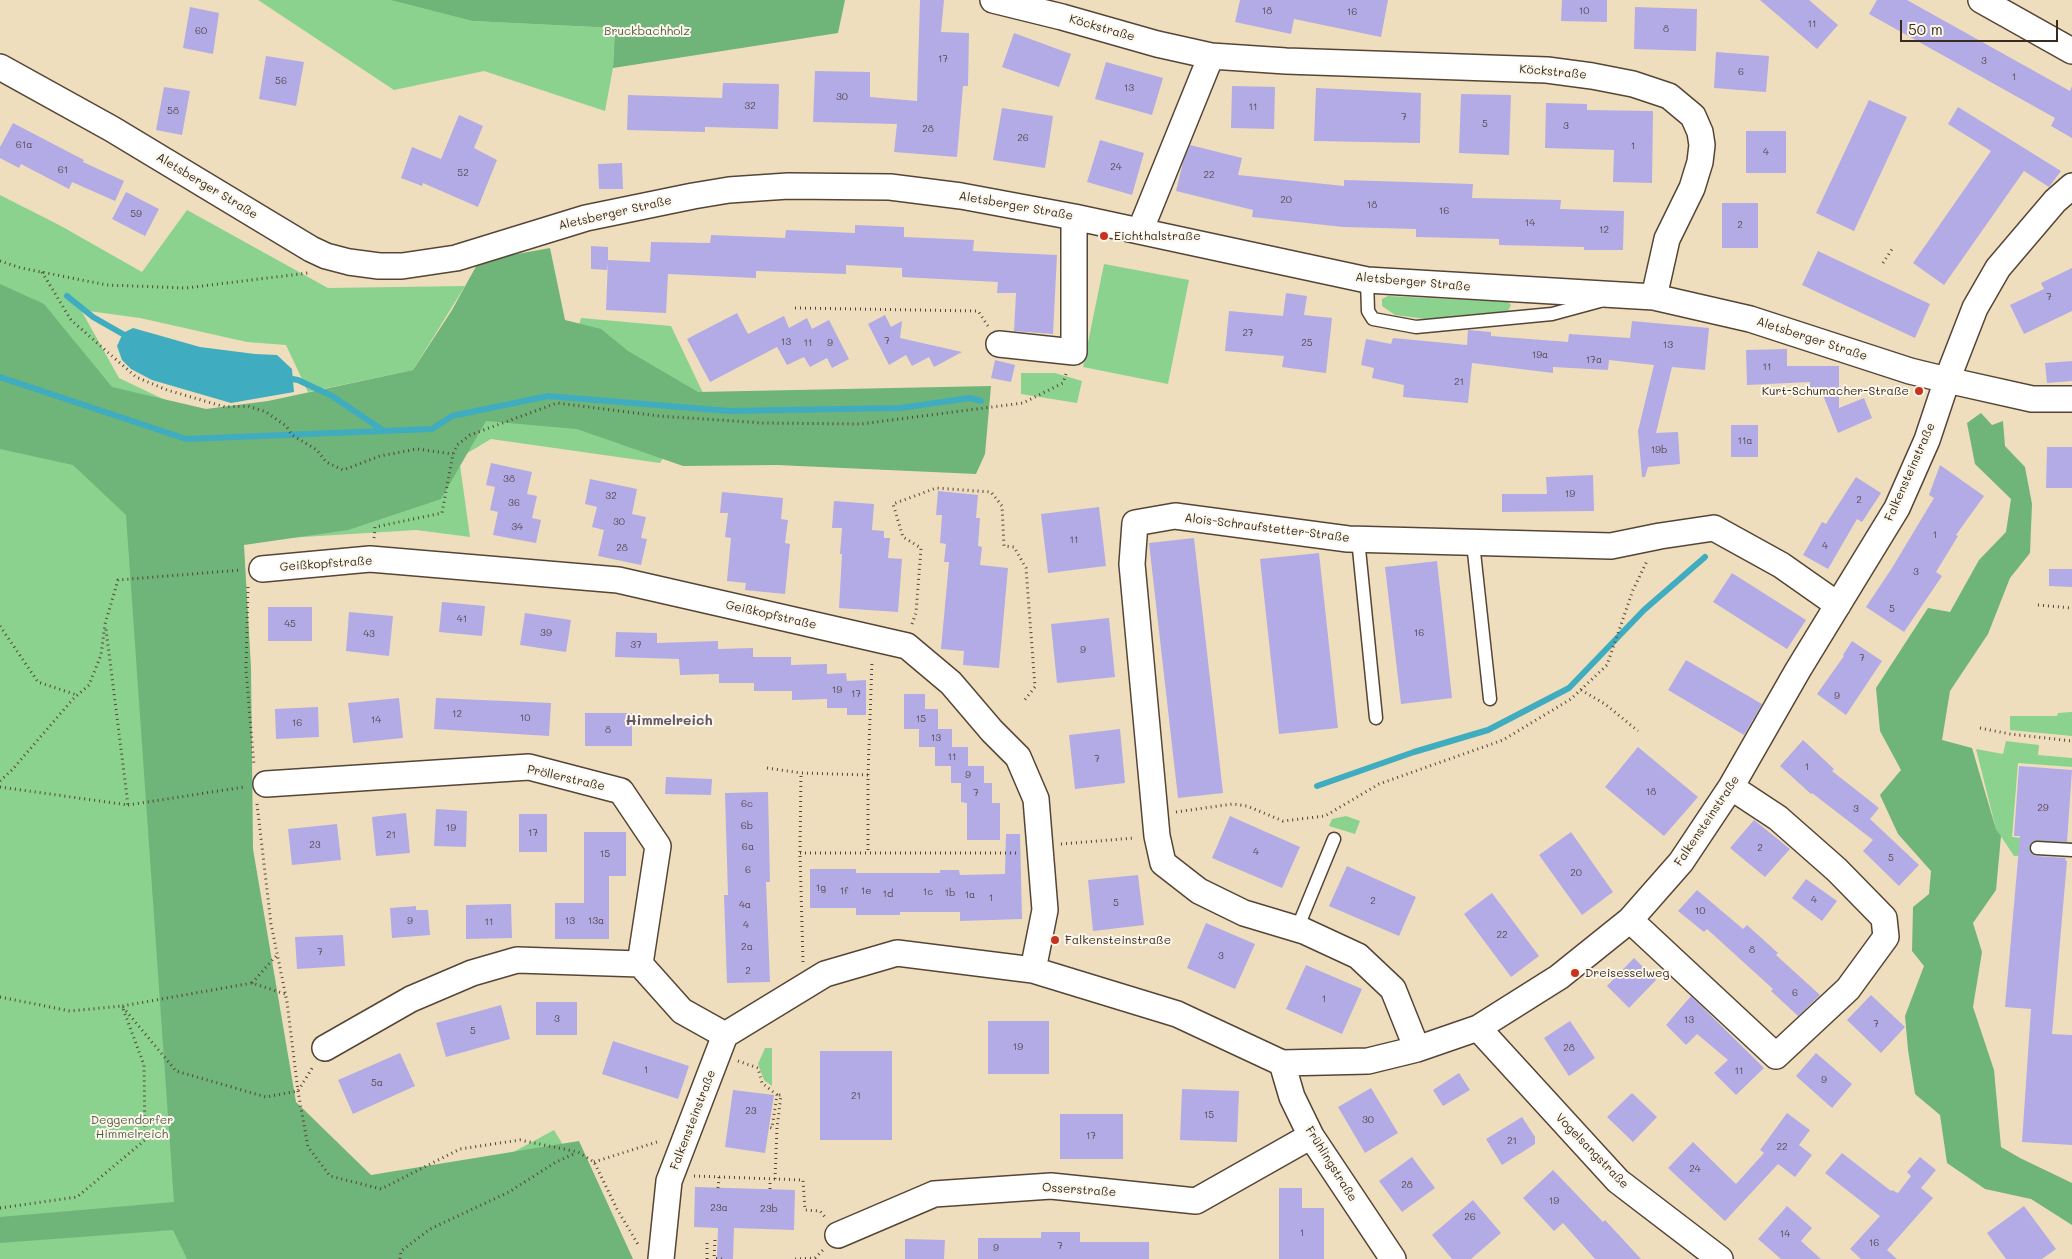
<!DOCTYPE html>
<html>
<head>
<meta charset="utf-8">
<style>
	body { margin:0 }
	#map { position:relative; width:2072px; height:1259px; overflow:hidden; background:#efdebd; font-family:Mali,sans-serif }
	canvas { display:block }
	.scale { position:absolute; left:1900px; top:20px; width:158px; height:22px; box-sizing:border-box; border:2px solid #3b2a1e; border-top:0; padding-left:6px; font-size:15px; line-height:18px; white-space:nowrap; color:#3b2a1e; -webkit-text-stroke:4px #fbf7ec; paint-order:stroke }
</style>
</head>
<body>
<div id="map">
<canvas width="2072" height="1259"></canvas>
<div class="scale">50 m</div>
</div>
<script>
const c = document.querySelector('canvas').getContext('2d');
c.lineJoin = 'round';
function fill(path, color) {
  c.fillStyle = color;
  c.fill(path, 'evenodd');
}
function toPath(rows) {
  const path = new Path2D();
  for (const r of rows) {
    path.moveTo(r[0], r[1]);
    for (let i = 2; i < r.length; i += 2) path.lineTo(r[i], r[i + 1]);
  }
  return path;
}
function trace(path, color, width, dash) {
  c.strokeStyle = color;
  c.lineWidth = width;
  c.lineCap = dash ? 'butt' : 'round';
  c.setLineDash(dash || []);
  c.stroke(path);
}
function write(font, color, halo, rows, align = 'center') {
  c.font = font + ' Mali,sans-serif';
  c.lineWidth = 4;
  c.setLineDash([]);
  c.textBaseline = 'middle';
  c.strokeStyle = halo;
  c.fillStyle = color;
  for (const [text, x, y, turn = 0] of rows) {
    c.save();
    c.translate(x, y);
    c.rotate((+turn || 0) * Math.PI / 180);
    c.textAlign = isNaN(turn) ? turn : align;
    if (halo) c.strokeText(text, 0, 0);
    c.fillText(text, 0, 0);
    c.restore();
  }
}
fill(toPath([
	[258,0,390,0,472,21,615,28,613,68,605,111,484,71,394,90],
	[0,195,61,226,142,272,187,210,328,288,465,286,413,370,308,392,286,345,247,342,140,318,81,310,119,378,205,419,567,367,581,318,671,326,703,393,660,463,491,439,459,458,470,537,416,530,206,543,255,1080,394,1217,554,1130,632,1259,0,1259],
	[1104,264,1189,280,1168,384,1083,367],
	[1388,296,1508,302,1511,305,1508,311,1426,319,1395,315,1382,306,1382,299],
	[1021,373,1055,373,1082,381,1077,403,1021,394],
	[2072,712,2072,736,2010,730,2010,716,2057,716,2058,713],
	[2006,741,2039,745,2038,755,2072,758,2072,767,2018,763,2012,837,2072,842,2072,846,2039,843,2032,855,2014,856,1996,829,1976,749,2003,754],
	[1346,816,1360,821,1355,834,1329,826,1332,819],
	[765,1048,772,1048,772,1086,764,1080,758,1064]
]), '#8ad28e');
fill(toPath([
	[390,0,845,0,838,33,613,68,615,28,472,21],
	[550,248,565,320,601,329,628,351,698,392,991,386,985,454,976,474,777,465,683,466,577,429,486,421,441,499,348,530,244,545,251,668,253,849,296,1102,371,1175,579,1141,633,1259,187,1259,173,1230,0,1243,0,1217,174,1202,126,515,73,465,0,449,0,284,44,304,112,387,206,409,268,401,413,370,452,310,479,261],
	[1981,413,1992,425,2003,421,2005,446,2025,467,2032,504,2030,553,2010,578,1988,634,1950,691,1942,740,1972,748,1996,829,2001,836,1996,890,1973,923,1982,952,1973,1007,1994,1070,2001,1147,2020,1158,2072,1183,2072,1225,2031,1199,1985,1189,1947,1163,1940,1115,1915,1094,1908,1050,1905,1016,1924,966,1912,951,1913,907,1929,894,1931,871,1898,834,1880,795,1901,770,1880,731,1876,688,1928,608,1950,612,1979,560,2006,532,2011,499,1975,464,1967,423]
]), '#6fb479');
fill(toPath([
	[133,328,200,347,255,354,277,355,292,369,294,392,231,403,152,380,131,369,122,360,117,346,123,333]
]), '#40acbf');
trace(toPath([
	[67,296,93,317,128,337],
	[0,377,186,439,432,429,452,416,548,396,729,411,900,408,970,398,981,401],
	[287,378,298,380,332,396,384,431],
	[1317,786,1414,752,1488,730,1569,688,1644,610,1705,557]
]), '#40acbf', 6);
fill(toPath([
	[920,0,944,0,941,32,969,33,968,86,963,86,957,157,894,152,897,124,813,122,815,71,870,72,870,97,917,101],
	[1240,0,1388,0,1381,37,1294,19,1291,34,1235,22],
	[1562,0,1607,0,1607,22,1561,21],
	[1760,0,1809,0,1838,25,1817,49],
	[1877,0,1907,0,2070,91,2072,86,2072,138,2051,126,2055,118,1869,14],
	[190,7,219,13,213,54,183,48],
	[1635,7,1697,9,1696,51,1634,49],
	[1014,33,1071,54,1059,87,1002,67],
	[1716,52,1769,56,1766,92,1714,88],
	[266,56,304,62,296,106,259,99],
	[1106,62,1163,78,1152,115,1095,99],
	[723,83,779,84,778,129,705,127,705,132,627,130,628,95,722,98],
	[1232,86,1275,87,1274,129,1231,128],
	[164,87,190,91,182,135,156,130],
	[1316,88,1421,93,1420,143,1314,141],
	[1461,94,1511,95,1509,155,1459,153],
	[1869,100,1907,117,1854,231,1816,213],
	[1546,103,1587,104,1587,110,1653,111,1652,183,1613,182,1614,150,1545,148],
	[1958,107,2061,171,2049,187,2024,171,1944,285,1913,263,1991,151,1948,124],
	[1002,108,1053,116,1045,168,993,160],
	[459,115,483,126,474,148,497,160,478,207,423,183,422,186,401,178,412,147,441,159],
	[13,123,84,160,83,162,124,181,115,201,72,182,69,189,21,164,19,168,0,158,0,147],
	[1746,131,1786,131,1786,173,1746,173],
	[1100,140,1144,153,1132,195,1087,182],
	[1190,145,1242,158,1238,175,1344,186,1344,180,1473,184,1472,198,1561,200,1560,209,1624,211,1623,250,1584,250,1584,247,1499,245,1499,239,1416,237,1416,229,1343,227,1252,217,1253,210,1176,191,1183,162],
	[622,163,623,189,599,189,598,164],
	[126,192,159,209,145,236,112,219],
	[1722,203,1758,203,1758,248,1722,248],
	[855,225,904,227,904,237,974,240,973,251,1057,255,1053,334,1014,331,1016,293,997,293,998,282,902,277,902,268,846,265,846,274,756,271,756,278,668,274,666,313,606,310,608,260,650,262,651,242,710,243,711,235,785,238,786,230,855,233],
	[591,246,608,247,608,270,591,269],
	[1818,251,1930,304,1915,338,1802,285],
	[2072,268,2072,311,2024,334,2010,305,2044,289,2041,283],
	[1286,293,1307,296,1304,315,1332,318,1326,373,1282,367,1284,356,1225,351,1229,311,1283,316],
	[737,313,748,334,784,316,789,328,807,318,812,329,829,320,849,359,832,368,827,358,810,367,804,357,787,365,777,347,710,382,687,339],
	[885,315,891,327,902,321,900,338,962,352,934,367,929,357,912,366,906,355,889,365,868,324],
	[1632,321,1709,328,1705,370,1672,367,1656,433,1678,432,1680,464,1648,467,1645,477,1642,477,1638,431,1654,365,1609,360,1608,370,1553,367,1553,373,1472,363,1468,403,1403,397,1404,385,1372,378,1374,368,1361,365,1366,339,1391,344,1393,338,1467,345,1468,330,1491,332,1491,336,1568,342,1569,334,1630,338],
	[1787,349,1787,366,1839,366,1839,408,1864,398,1872,418,1838,433,1823,395,1810,395,1810,382,1747,385,1746,350],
	[995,360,1015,365,1011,382,991,378],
	[2072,361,2072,381,2047,383,2045,363],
	[1731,425,1758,425,1758,457,1731,457],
	[2047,447,2072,447,2072,488,2046,488],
	[491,463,532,472,527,494,537,496,532,518,541,520,536,543,493,535,498,512,490,510,495,487,486,485],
	[1940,465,1984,496,1956,535,1958,536,1936,572,1942,576,1904,632,1866,607,1892,568,1934,498,1929,495],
	[1593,475,1594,511,1502,512,1502,494,1547,494,1546,477],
	[1856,477,1881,493,1862,522,1857,519,1828,569,1803,555,1822,522,1826,524],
	[590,479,637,489,632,514,646,517,641,538,647,539,641,565,598,556,604,530,592,527,597,507,585,504],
	[938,491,978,495,976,518,980,518,978,546,982,547,980,565,1008,568,999,668,963,665,964,651,941,649,949,562,944,562,946,544,940,543,942,515,936,515],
	[722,492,783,498,781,519,788,520,785,543,790,544,785,594,745,590,746,583,727,581,731,538,725,537,728,513,720,513],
	[834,501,874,504,872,530,884,531,884,538,890,538,888,558,902,559,898,612,839,608,842,554,840,554,842,528,832,528],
	[1099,507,1106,566,1048,573,1041,514],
	[1194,538,1223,793,1178,798,1149,543],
	[1319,553,1338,728,1279,734,1260,559],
	[1437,561,1452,698,1401,704,1385,567],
	[2049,569,2072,569,2072,587,2049,586],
	[1732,573,1806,620,1787,649,1713,602],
	[442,602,485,606,482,636,439,632],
	[268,607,312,607,312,641,268,641],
	[349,612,393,616,389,656,346,651],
	[525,613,571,620,566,652,520,645],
	[1109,618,1115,677,1057,683,1051,624],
	[616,632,657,633,657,643,718,641,718,649,753,648,753,657,791,657,791,665,827,664,827,674,846,673,847,681,866,680,866,715,847,715,847,708,827,708,827,699,792,700,792,691,754,691,754,683,719,683,719,674,680,675,679,659,615,657],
	[1852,641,1882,661,1846,715,1817,694,1844,656,1843,655],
	[1686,660,1762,704,1744,735,1668,690],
	[904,694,925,694,925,709,938,709,938,729,952,729,952,747,968,747,968,766,984,766,984,783,992,783,992,803,1000,803,1000,840,967,840,967,803,961,802,961,783,951,783,951,766,935,766,935,747,919,747,919,729,904,729],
	[399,698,403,738,353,743,348,703],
	[436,698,551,703,549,736,434,729],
	[318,707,319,737,276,739,275,709],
	[585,713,632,713,632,746,585,746],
	[1120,729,1125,783,1075,789,1069,735],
	[1803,740,1834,769,1832,771,1879,808,1870,819,1919,865,1899,886,1863,851,1873,840,1812,793,1811,794,1780,766],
	[1638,747,1698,797,1664,836,1605,787],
	[2019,766,2072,770,2067,842,2037,840,2031,843,2029,848,2030,852,2036,856,2066,858,2065,860,2067,861,2052,1034,2072,1035,2072,1145,2022,1142,2031,1009,2005,1007,2020,836,2014,836],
	[666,777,712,779,711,795,665,794],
	[768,792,770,882,766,882,770,982,727,983,724,895,728,895,725,793],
	[436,809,467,811,466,847,434,846],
	[406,813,410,853,376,856,372,817],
	[519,814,547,814,547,852,519,852],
	[1230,816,1300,847,1282,888,1212,858],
	[1754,820,1790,849,1765,877,1730,848],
	[337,824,341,860,292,865,288,829],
	[584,832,626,832,626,876,609,876,609,939,555,939,555,903,584,903],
	[1571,832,1613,892,1582,915,1539,855],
	[1006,834,1020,834,1022,919,960,921,960,912,900,912,900,915,856,915,856,908,810,908,810,869,856,869,856,873,940,873,940,870,959,870,960,875,1005,874],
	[1347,866,1416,897,1399,936,1329,906],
	[1138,875,1144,925,1093,931,1088,880],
	[1806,879,1837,901,1822,921,1792,898],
	[1697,890,1743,929,1747,925,1778,953,1776,955,1820,995,1798,1016,1771,991,1773,989,1707,929,1704,932,1678,911],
	[1492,893,1539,956,1511,977,1464,914],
	[511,904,512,938,466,939,466,905],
	[416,906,416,910,428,910,430,935,392,938,390,908],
	[1206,923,1255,944,1235,989,1187,968],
	[343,935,345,966,297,969,295,937],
	[1634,958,1656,980,1629,1008,1607,986],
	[1306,965,1362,989,1342,1034,1286,1009],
	[1871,995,1905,1027,1881,1053,1847,1020],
	[1691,996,1764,1068,1736,1095,1714,1073,1728,1060,1697,1034,1686,1045,1666,1025],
	[536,1002,577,1002,577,1035,536,1035],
	[501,1005,510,1039,446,1057,436,1023],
	[988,1021,1049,1021,1049,1074,988,1074],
	[1570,1021,1595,1058,1569,1076,1544,1038],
	[613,1041,689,1066,678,1099,602,1074],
	[820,1051,892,1051,892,1140,820,1140],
	[400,1053,415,1086,353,1114,338,1080],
	[1816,1053,1852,1084,1832,1108,1796,1076],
	[1459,1073,1470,1090,1443,1106,1433,1090],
	[1371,1088,1398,1133,1365,1153,1338,1107],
	[1182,1089,1239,1091,1237,1142,1180,1140],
	[733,1090,774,1095,765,1153,725,1147],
	[1632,1093,1657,1117,1633,1142,1607,1117],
	[1787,1113,1810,1130,1799,1145,1812,1155,1795,1177,1778,1164,1725,1221,1668,1168,1693,1142,1736,1184,1764,1153,1760,1150],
	[1060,1114,1123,1114,1123,1159,1060,1159],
	[1522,1117,1535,1137,1535,1144,1502,1165,1486,1139],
	[1842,1153,1891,1191,1892,1190,1898,1193,1911,1176,1907,1172,1920,1157,1936,1170,1921,1188,1933,1198,1887,1250,1897,1259,1861,1259,1850,1249,1880,1216,1825,1173],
	[1412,1157,1435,1188,1402,1212,1379,1181],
	[1553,1170,1603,1222,1605,1220,1641,1259,1595,1259,1563,1223,1554,1231,1523,1198],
	[695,1187,795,1190,794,1230,734,1228,733,1259,717,1259,718,1228,694,1227],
	[1279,1188,1302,1188,1302,1208,1324,1208,1324,1259,1279,1259],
	[1473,1200,1501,1233,1471,1259,1452,1259,1432,1235],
	[1787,1206,1812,1228,1801,1241,1821,1259,1781,1259,1758,1239],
	[2024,1206,2056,1249,2042,1259,2006,1259,1987,1233],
	[1041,1232,1080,1232,1080,1242,1149,1242,1149,1259,978,1259,978,1238,1041,1238],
	[905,1239,945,1240,944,1259,905,1259]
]), '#b3abe5');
const service = toPath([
	[1367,280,1368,311,1373,319,1416,327,1552,314,1600,301],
	[1358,539,1376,718],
	[1473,543,1490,699],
	[2037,848,2072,850],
	[1297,929,1334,839]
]);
const minor = toPath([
	[993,0,1062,17,1157,44,1211,56,1286,61,1547,70,1592,76,1633,84,1669,96,1693,116,1700,132,1702,145,1700,162,1692,188,1667,239,1654,297],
	[1981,0,2072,51],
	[0,67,112,129,311,249,326,256,349,262,379,266,402,266,456,258,586,218,693,196,729,190,788,186,890,187,961,196,1074,217,1367,280,1654,297,1750,319,1910,371,1947,380,2032,399,2072,399],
	[1140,231,1211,56],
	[999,344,1074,352,1074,217],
	[262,569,370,559,618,580,907,646,951,683,992,731,1018,757,1036,799,1045,910,1033,970],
	[266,784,529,767,621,791,658,846,640,964],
	[1630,920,1776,1056,1848,989,1886,937,1884,918,1837,870,1778,818,1731,787],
	[1478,1028,1618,1181,1720,1259],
	[325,1048,411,999,472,973,517,960,640,964,682,1011,725,1035],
	[1417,1049,1393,989,1358,956,1304,931,1244,913,1199,891,1163,863,1157,836,1132,564,1135,523,1175,516,1348,539,1611,546,1660,536,1714,528,1781,565,1838,605],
	[1282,1063,1292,1097,1311,1136,1393,1259],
	[838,1235,934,1194,1051,1186,1196,1201,1311,1136],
	[661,1259,669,1181,725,1035,825,974,897,953,1033,970,1177,1014,1282,1063,1368,1061,1417,1049,1478,1028,1559,977,1630,920,1681,862,1731,787,1798,670,1897,508,1927,440,1947,380,1975,308,1998,268,2055,201,2072,186]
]);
trace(service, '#564536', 15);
trace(minor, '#564536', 28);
trace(toPath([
	[0,261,21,268,107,285,186,288,308,273],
	[1883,263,1892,249],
	[42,272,71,320,136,377,167,390,225,407,248,406,266,412,286,426,292,435,317,450,326,462,343,470,380,456,417,449,453,454],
	[795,308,978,311,988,326],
	[374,538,375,527,442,513,453,454,457,445,470,435,557,403,659,416,763,423,861,424,1023,403,1063,383,1066,374],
	[248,587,246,670,254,766],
	[2038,605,2072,608],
	[912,624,916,613,921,548,903,537,893,504,936,488,991,492,1002,506,1004,546,1014,547,1026,568,1035,687,1023,702],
	[0,626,38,682,77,695],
	[1581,690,1605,704,1638,731],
	[1980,728,2010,734,2072,741],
	[767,768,801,773],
	[868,775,872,661],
	[0,781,12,770,73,699,89,685,101,655,105,624,118,580,241,570],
	[0,787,128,805,106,629],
	[257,804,271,924,287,1002,298,1091,308,1147,330,1176,381,1189,460,1149,520,1140,578,1152,594,1162,617,1209,639,1246],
	[128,805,244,787],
	[1176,812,1233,804,1247,806,1283,821,1325,816,1379,784,1503,740,1571,699,1607,665,1633,590,1647,561],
	[1061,844,1134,838],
	[800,853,1017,853],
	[803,962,800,853,801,773,868,775,868,853],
	[252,983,277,955],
	[0,997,70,1011,122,1006,176,1071,266,1097,298,1091,314,1065],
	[738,1061,758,1068,762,1083,777,1095,772,1128,769,1127],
	[594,1162,660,1141],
	[694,1176,803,1180,805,1210,820,1211,825,1217],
	[775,1179,777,1128,781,1095,777,1095],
	[718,1188,719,1177],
	[770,1189,770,1179],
	[0,1208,77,1197,145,1140,144,1065,122,1006,252,983,285,994],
	[715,1240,714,1258,722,1259],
	[400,1259,401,1251,430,1229,509,1192,556,1162,576,1153],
	[707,1259,707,1240],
	[795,1259,815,1258,823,1250]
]), '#564536', 3, [1, 4]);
trace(service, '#fff', 12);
trace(minor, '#fff', 25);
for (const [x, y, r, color] of [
	[1104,236,5,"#c8321e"],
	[1919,391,5,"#c8321e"],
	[1055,940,5,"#c8321e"],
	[1575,973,5,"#c8321e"]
]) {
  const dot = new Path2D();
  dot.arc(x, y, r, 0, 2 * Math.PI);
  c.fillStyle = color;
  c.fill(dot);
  trace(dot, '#fbf7ec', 2);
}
write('10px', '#594a50', null, [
	["18",1267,11],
	["10",1584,11],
	["16",1352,12],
	["11",1812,24],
	["8",1666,29],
	["60",201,31],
	["17",943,59],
	["3",1984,61],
	["6",1741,72],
	["1",2014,77],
	["56",281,81],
	["13",1129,88],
	["30",842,97],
	["32",750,106],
	["11",1253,107],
	["58",173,111],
	["7",1404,117],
	["5",1485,124],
	["3",1566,126],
	["28",928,129],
	["26",1023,138],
	["61a",24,145],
	["1",1633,146],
	["4",1766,152],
	["24",1116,167],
	["61",63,170],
	["52",463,173],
	["22",1209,175],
	["20",1286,200],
	["18",1372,205],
	["16",1444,211],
	["59",136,214],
	["14",1530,223],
	["2",1740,225],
	["12",1604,230],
	["7",2049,297],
	["27",1248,333],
	["7",887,341],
	["13",786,342],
	["11",808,343],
	["9",830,343],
	["25",1307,343],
	["13",1668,345],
	["19a",1540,355],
	["17a",1594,360],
	["11",1767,367],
	["21",1459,382],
	["11a",1745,441],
	["19b",1659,450],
	["38",509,479],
	["19",1570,494],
	["32",611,496],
	["2",1859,500],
	["36",514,503],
	["30",619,522],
	["34",517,527],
	["1",1935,535],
	["11",1074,540],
	["4",1825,546],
	["28",622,548],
	["3",1916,572],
	["5",1892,609],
	["41",462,619],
	["45",290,624],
	["39",546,633],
	["16",1419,633],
	["43",369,634],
	["37",636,645],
	["9",1083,650],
	["7",1862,658],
	["19",837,690],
	["17",856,694],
	["9",1837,696],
	["12",457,714],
	["10",525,718],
	["15",921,719],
	["14",376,720],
	["16",297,723],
	["8",608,730],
	["13",936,738],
	["11",952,757],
	["7",1097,759],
	["1",1807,767],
	["9",968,775],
	["18",1651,792],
	["7",976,793],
	["6c",747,804],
	["29",2043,808],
	["3",1856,809],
	["6b",747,826],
	["19",451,828],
	["17",533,833],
	["21",391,835],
	["23",315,845],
	["6a",748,847],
	["2",1760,848],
	["4",1256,852],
	["15",605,854],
	["5",1891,858],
	["6",748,870],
	["20",1576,873],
	["1g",821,888],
	["1f",844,891],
	["1e",866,891],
	["1c",928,892],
	["1b",950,893],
	["1d",888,894],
	["1a",970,895],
	["1",991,898],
	["4",1814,900],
	["2",1373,901],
	["5",1116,903],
	["4a",745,905],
	["10",1700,911],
	["9",410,921],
	["13",570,921],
	["13a",596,921],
	["11",489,922],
	["4",746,925],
	["22",1502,935],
	["2a",747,947],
	["8",1752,950],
	["7",320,952],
	["3",1221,956],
	["2",748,971],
	["6",1795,993],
	["1",1324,999],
	["3",557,1019],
	["13",1689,1020],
	["7",1876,1024],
	["5",473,1031],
	["19",1018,1047],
	["28",1569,1048],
	["1",646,1070],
	["11",1739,1071],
	["9",1824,1080],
	["5a",377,1083],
	["21",856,1096],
	["23",751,1111],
	["15",1209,1115],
	["30",1368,1120],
	["17",1091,1136],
	["21",1512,1141],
	["22",1782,1147],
	["24",1695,1169],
	["28",1407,1185],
	["19",1554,1201],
	["23a",719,1208],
	["23b",769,1209],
	["26",1470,1217],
	["1",1302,1233],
	["14",1785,1234],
	["16",1874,1243],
	["7",1060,1246],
	["9",996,1248]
]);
write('12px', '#3b2a1e', '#fbf7ec', [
	["Köckstraße",1102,28,16],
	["Köckstraße",1553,72,5],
	["Aletsberger Straße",207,186,31],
	["Aletsberger Straße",1016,206,10],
	["Aletsberger Straße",615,213,-13],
	["Aletsberger Straße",1413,282,5],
	["Aletsberger Straße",1812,339,18],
	["Falkensteinstraße",1910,472,-66],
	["Alois-Schraufstetter-Straße",1267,528,7],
	["Geißkopfstraße",326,564,-4],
	["Geißkopfstraße",771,615,13],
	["Pröllerstraße",566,778,13],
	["Falkensteinstraße",1707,821,-56],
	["Falkensteinstraße",693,1120,-69],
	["Vogelsangstraße",1592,1151,46],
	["Frühlingstraße",1331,1164,58],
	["Osserstraße",1079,1190,4]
]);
write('12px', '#535c40', '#fbf7ec', [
	["Bruckbachholz",647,31],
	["Deggendorfer",132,1120],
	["Himmelreich",132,1134]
]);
write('12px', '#3b2a1e', '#fbf7ec', [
	["Eichthalstraße",1114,236],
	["Kurt-Schumacher-Straße",1909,391,"right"],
	["Falkensteinstraße",1065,940],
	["Dreisesselweg",1585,973]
], 'left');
write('bold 14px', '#655764', '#fbf7ec', [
	["Himmelreich",669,721]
]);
</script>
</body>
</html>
